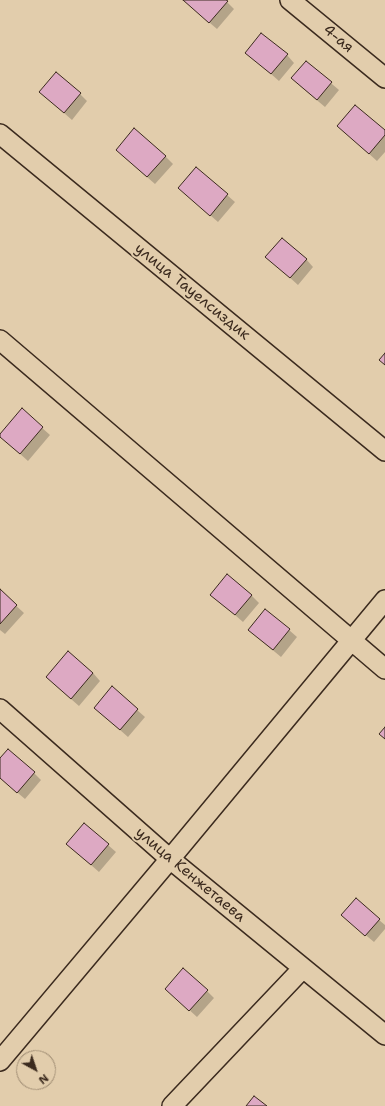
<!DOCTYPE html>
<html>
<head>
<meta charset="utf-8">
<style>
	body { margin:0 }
	#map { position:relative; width:385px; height:1106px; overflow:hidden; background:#e2cdac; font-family:"Shantell Sans",sans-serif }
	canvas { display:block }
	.north { position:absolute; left:16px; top:1050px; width:40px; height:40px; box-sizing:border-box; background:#e2cdac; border:1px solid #9f8c73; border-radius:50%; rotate:140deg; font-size:11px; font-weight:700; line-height:16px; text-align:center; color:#3b2a1e }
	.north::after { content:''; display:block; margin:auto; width:14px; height:18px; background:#3b2a1e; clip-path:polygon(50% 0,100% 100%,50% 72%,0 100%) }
</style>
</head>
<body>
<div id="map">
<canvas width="385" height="1106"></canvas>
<div class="north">N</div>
</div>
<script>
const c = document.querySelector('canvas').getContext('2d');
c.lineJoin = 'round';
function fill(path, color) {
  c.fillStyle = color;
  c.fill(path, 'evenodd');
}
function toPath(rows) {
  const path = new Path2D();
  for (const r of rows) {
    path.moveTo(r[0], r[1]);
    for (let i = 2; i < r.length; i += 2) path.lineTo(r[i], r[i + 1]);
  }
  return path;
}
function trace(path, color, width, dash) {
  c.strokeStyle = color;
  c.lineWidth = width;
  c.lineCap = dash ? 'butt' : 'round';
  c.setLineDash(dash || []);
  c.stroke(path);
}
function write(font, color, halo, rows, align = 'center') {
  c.font = font + ' "Shantell Sans",sans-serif';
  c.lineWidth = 4;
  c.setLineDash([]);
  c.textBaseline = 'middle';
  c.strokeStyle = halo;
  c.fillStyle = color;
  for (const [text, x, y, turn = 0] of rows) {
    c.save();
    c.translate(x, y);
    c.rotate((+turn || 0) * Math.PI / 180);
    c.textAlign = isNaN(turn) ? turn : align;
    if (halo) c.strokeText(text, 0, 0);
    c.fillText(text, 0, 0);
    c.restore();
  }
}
fill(toPath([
	[183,0,225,0,234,9,217,29],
	[246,52,287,55,294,63,279,81],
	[306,62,339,90,325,107,300,86],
	[80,94,87,101,72,120,48,99],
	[338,126,385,131,385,152,377,161],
	[165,156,173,164,155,184,124,157],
	[196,168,235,202,218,222,179,188],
	[267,257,306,259,313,267,298,285],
	[22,410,50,435,28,461,0,436],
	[0,591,24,613,5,634,0,630],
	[212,595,251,595,259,603,243,622],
	[289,630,297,637,281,657,257,637],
	[93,673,100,681,79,706,55,685],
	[112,688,145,717,128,737,103,715],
	[0,760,34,773,41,780,25,799,0,778],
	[108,845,116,852,99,872,75,851],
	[379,920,385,925,385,929,374,942,350,922],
	[207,991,214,998,197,1017,174,996]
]), '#0003');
const building = toPath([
	[183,0,226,0,228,1,209,23,183,0],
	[261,33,288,54,271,74,245,53,261,33],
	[306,61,332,82,317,100,291,78,306,61],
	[56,72,81,93,64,113,39,92,56,72],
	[355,105,385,130,385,135,369,154,337,126,355,105],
	[134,128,166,156,147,177,116,150,134,128],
	[196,167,228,194,210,216,178,188,196,167],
	[282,238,307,259,290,278,265,257,282,238],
	[385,353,385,365,379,360,385,353],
	[22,408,43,427,20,454,0,437,0,434,22,408],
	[227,574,252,595,235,615,210,595,227,574],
	[0,589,17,605,0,624,0,589],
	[265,609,290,629,273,650,248,630,265,609],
	[68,651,93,673,71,699,46,677,68,651],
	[112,686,138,709,120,730,94,708,112,686],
	[385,727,385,739,379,734,385,727],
	[8,749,35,772,17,793,0,778,0,758,8,749],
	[84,823,109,844,91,865,66,844,84,823],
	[356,898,380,919,365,936,341,915,356,898],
	[183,968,208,990,189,1011,165,989,183,968],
	[254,1096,267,1106,246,1106,254,1096]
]);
fill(building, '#dda9c3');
trace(building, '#3b2a1e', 1);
const street = toPath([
	[290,0,385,78],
	[0,134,385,451],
	[0,340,385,669],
	[0,709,170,859,385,1035],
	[0,1061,170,859,385,600],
	[172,1106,303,968]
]);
trace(street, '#3b2a1e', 22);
trace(street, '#e2cdac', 19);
write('15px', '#3b2a1e', '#e2cdac', [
	["4-ая",338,39,40],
	["улица Тауелсиздик",192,292,39],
	["улица Кенжетаева",190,875,40]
]);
</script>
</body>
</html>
